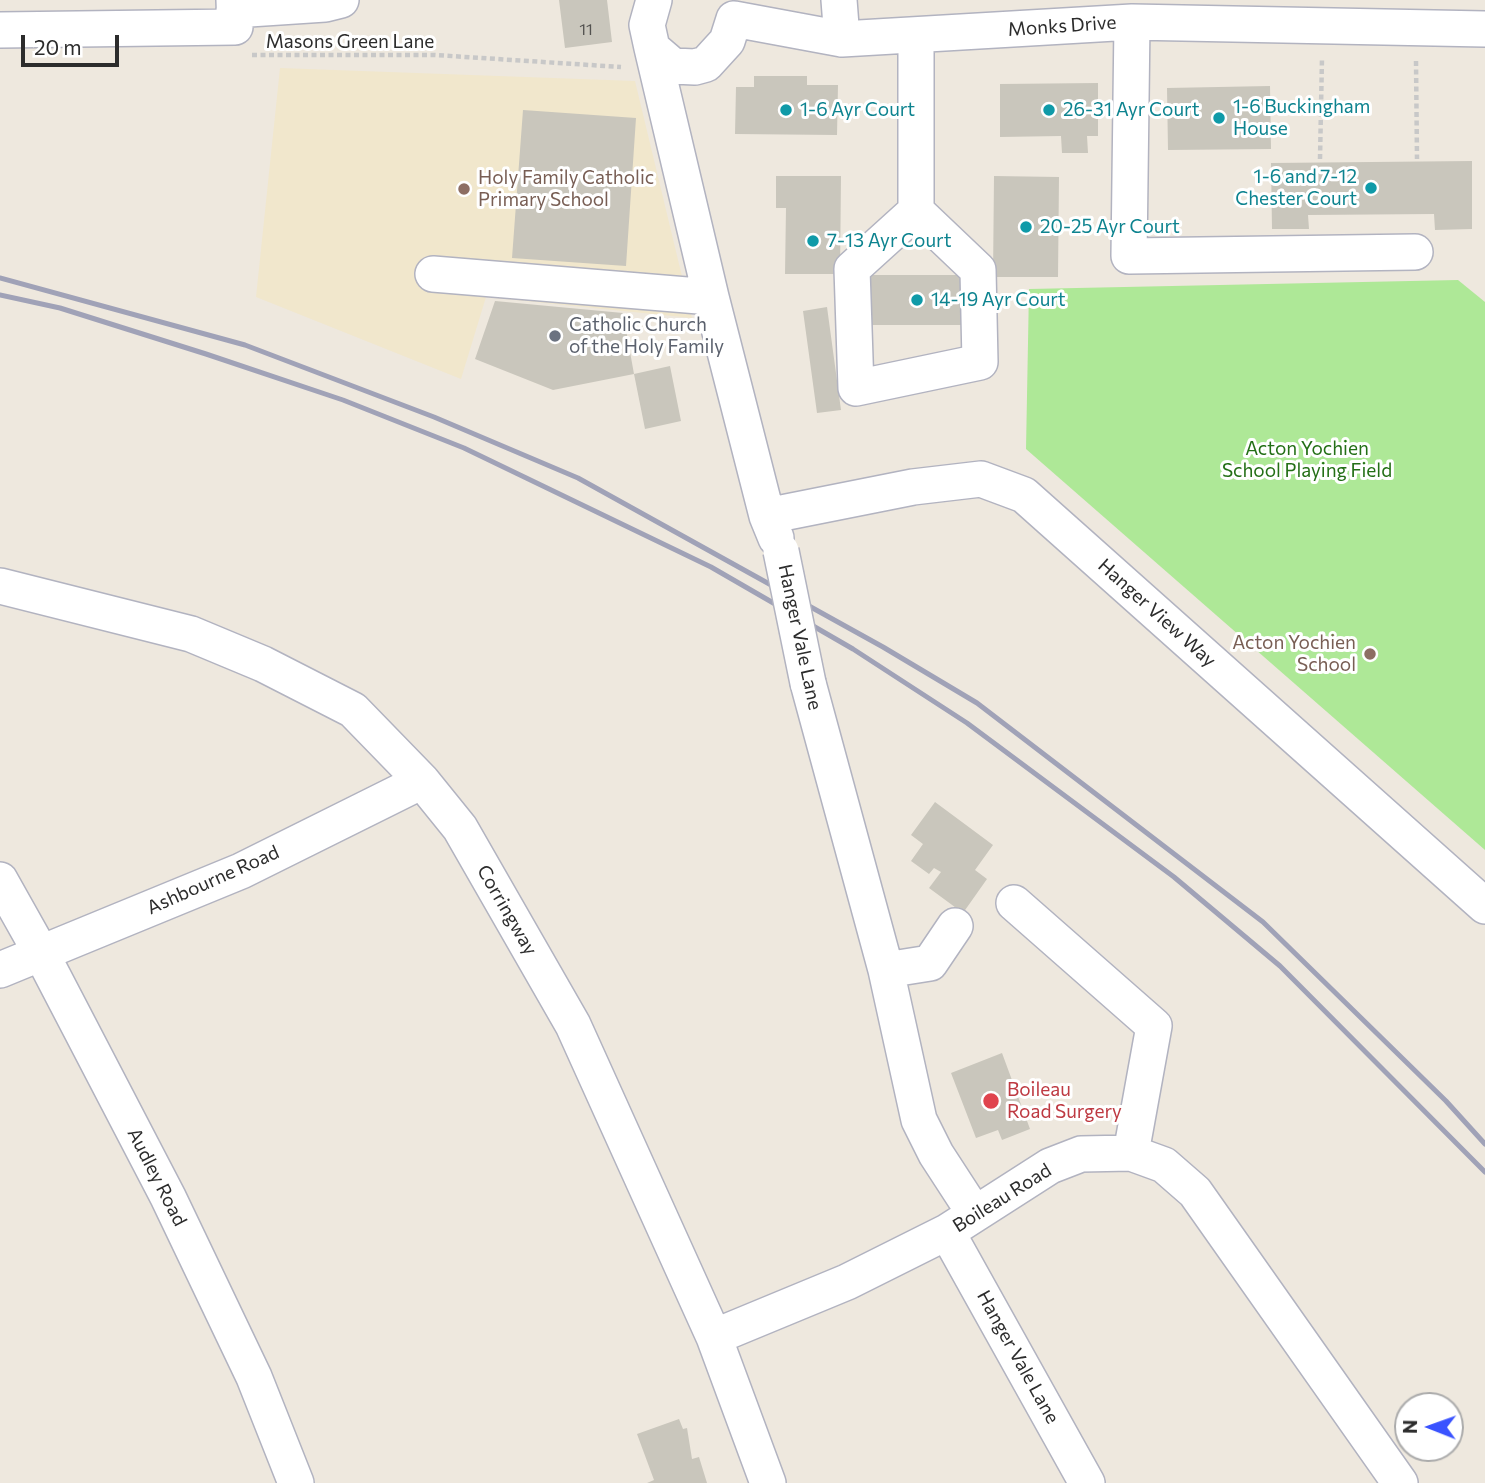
<!DOCTYPE html>
<html>
<head>
<meta charset="utf-8">
<style>
	body { margin:0 }
	#map { position:relative; width:1485px; height:1483px; overflow:hidden; background:#eee8de; font-family:Commissioner,sans-serif }
	canvas { display:block }
	.north { position:absolute; left:1394px; top:1392px; width:70px; height:70px; box-sizing:border-box; background:#fff; border:2px solid #ababab; border-radius:50%; rotate:271deg; font-size:19px; font-weight:700; line-height:28px; text-align:center; color:#2c2c2c }
	.north::after { content:''; display:block; margin:auto; width:24px; height:32px; background:#3a53ff; clip-path:polygon(50% 0,100% 100%,50% 72%,0 100%) }
	.scale { position:absolute; left:21px; top:35px; width:98px; height:32px; box-sizing:border-box; border:4px solid #2c2c2c; border-top:0; padding-left:9px; font-size:21px; line-height:24px; white-space:nowrap; color:#2c2c2c; -webkit-text-stroke:5px #fff; paint-order:stroke }
</style>
</head>
<body>
<div id="map">
<canvas width="1485" height="1483"></canvas>
<div class="north">N</div>
<div class="scale">20 m</div>
</div>
<script>
const c = document.querySelector('canvas').getContext('2d');
c.lineJoin = 'round';
function fill(path, color) {
  c.fillStyle = color;
  c.fill(path, 'evenodd');
}
function toPath(rows) {
  const path = new Path2D();
  for (const r of rows) {
    path.moveTo(r[0], r[1]);
    for (let i = 2; i < r.length; i += 2) path.lineTo(r[i], r[i + 1]);
  }
  return path;
}
function trace(path, color, width, dash) {
  c.strokeStyle = color;
  c.lineWidth = width;
  c.lineCap = dash ? 'butt' : 'round';
  c.setLineDash(dash || []);
  c.stroke(path);
}
function write(font, color, halo, rows, align = 'center') {
  c.font = font + ' Commissioner,sans-serif';
  c.lineWidth = 6;
  c.setLineDash([]);
  c.textBaseline = 'middle';
  c.strokeStyle = halo;
  c.fillStyle = color;
  for (const [text, x, y, turn = 0] of rows) {
    c.save();
    c.translate(x, y);
    c.rotate((+turn || 0) * Math.PI / 180);
    c.textAlign = isNaN(turn) ? turn : align;
    if (halo) c.strokeText(text, 0, 0);
    c.fillText(text, 0, 0);
    c.restore();
  }
}
fill(toPath([
	[280,68,635,81,692,318,486,297,461,379,256,297]
]), '#f1e7cc');
fill(toPath([
	[1458,280,1485,302,1485,850,1026,449,1029,289]
]), '#aee897');
fill(toPath([
	[559,0,607,0,612,42,565,48],
	[754,76,807,76,807,85,838,85,837,135,735,134,736,87,754,87],
	[1098,83,1098,136,1087,136,1088,153,1062,153,1061,136,1000,137,1000,84],
	[1270,86,1271,149,1168,150,1167,88],
	[523,110,636,118,626,266,512,258],
	[1472,161,1472,229,1435,230,1434,214,1308,215,1309,229,1272,229,1271,163],
	[776,176,841,176,840,274,785,274,786,208,776,208],
	[994,176,1059,177,1058,277,993,277],
	[867,275,968,275,968,325,867,325],
	[495,301,623,313,634,374,670,366,681,421,645,429,634,374,553,390,475,359],
	[827,307,841,410,817,413,803,311],
	[935,802,993,845,975,870,987,879,963,913,929,888,941,872,934,868,929,874,911,861,923,844,911,835],
	[1002,1053,1030,1129,1002,1140,998,1130,976,1138,951,1073],
	[679,1419,683,1429,687,1428,692,1459,699,1457,707,1483,647,1483,654,1480,637,1434]
]), '#c9c6bc');
const minor = toPath([
	[654,0,647,25,652,48,711,297,767,516,776,538],
	[839,0,842,39],
	[234,10,325,4,341,0],
	[734,19,842,39,1132,22,1485,29],
	[1132,22,1129,256,1415,252],
	[0,30,235,27,234,0],
	[652,48,673,66,695,67,706,64,727,41,734,19],
	[916,211,978,270,980,362,856,388,852,269,916,211,916,37],
	[433,274,711,297],
	[767,516,913,487,981,479,1024,495,1485,906],
	[0,586,191,634,263,664,353,710,422,781,460,828,573,1025,714,1337,768,1483],
	[808,683,886,970,919,1120,936,1154,975,1214],
	[0,880,41,953,168,1197,254,1377,296,1483],
	[1014,903,1154,1026,1131,1153],
	[0,970,241,871,422,781],
	[886,970,930,963,955,926],
	[947,1232,1087,1483],
	[714,1337,847,1282,947,1232,1050,1166,1081,1154,1131,1153,1164,1165,1195,1192,1400,1483]
]);
trace(minor, '#b2b3c0', 38);
trace(toPath([
	[252,55,435,55,621,67],
	[1416,61,1417,159],
	[1320,159,1322,58]
]), '#c8c8c8', 4.5, [5, 3.5]);
trace(minor, '#fff', 35);
trace(toPath([
	[0,278,245,345,434,417,578,478,883,647,977,703,1263,922,1446,1101,1485,1144],
	[0,295,60,308,206,354,343,400,464,448,711,567,853,649,967,723,1174,877,1280,966,1485,1172]
]), '#a0a2b7', 5);
const minorBridge = toPath([
	[781,551,808,683]
]);
trace(minorBridge, '#b2b3c0', 38, []);
trace(minorBridge, '#fff', 35);
for (const [x, y, r, color] of [
	[786,110,7,"#0f9aa8"],
	[1049,110,7,"#0f9aa8"],
	[1219,118,7,"#0f9aa8"],
	[1371,188,7,"#0f9aa8"],
	[464,189,7,"#8d6e63"],
	[1026,227,7,"#0f9aa8"],
	[813,241,7,"#0f9aa8"],
	[917,300,7,"#0f9aa8"],
	[555,336,7,"#6b7280"],
	[1370,654,7,"#8d6e63"],
	[991,1101,9,"#e0444e"]
]) {
  const dot = new Path2D();
  dot.arc(x, y, r, 0, 2 * Math.PI);
  c.fillStyle = color;
  c.fill(dot);
  trace(dot, '#fff', 2.5);
}
write('16px', '#535250', null, [
	["11",586,30]
]);
write('19px', '#2c2c2c', '#fff', [
	["Monks Drive",1062,26,-4],
	["Masons Green Lane",350,42],
	["Hanger View Way",1157,613,42],
	["Hanger Vale Lane",800,637,78],
	["Ashbourne Road",213,880,-24],
	["Corringway",507,910,60],
	["Audley Road",157,1177,63],
	["Boileau Road",1002,1198,-32],
	["Hanger Vale Lane",1018,1357,61]
]);
write('19px', '#0d838f', '#fff', [
	["1-6 Buckingham",1233,107],
	["House",1233,129],
	["1-6 Ayr Court",800,110],
	["26-31 Ayr Court",1063,110],
	["1-6 and 7-12",1357,177,"right"],
	["Chester Court",1357,199,"right"],
	["20-25 Ayr Court",1040,227],
	["7-13 Ayr Court",827,241],
	["14-19 Ayr Court",931,300]
], 'left');
write('19px', '#785e54', '#fff', [
	["Holy Family Catholic",478,178],
	["Primary School",478,200],
	["Acton Yochien",1356,643,"right"],
	["School",1356,665,"right"]
], 'left');
write('19px', '#5b616d', '#fff', [
	["Catholic Church",569,325],
	["of the Holy Family",569,347]
], 'left');
write('19px', '#236f16', '#fff', [
	["Acton Yochien",1307,449],
	["School Playing Field",1307,471]
]);
write('19px', '#be3a42', '#fff', [
	["Boileau",1007,1090],
	["Road Surgery",1007,1112]
], 'left');
</script>
</body>
</html>
